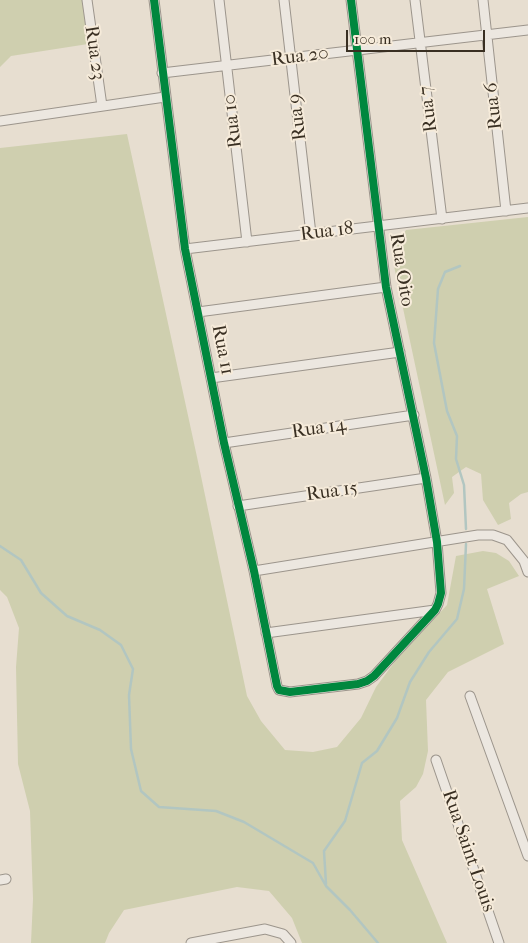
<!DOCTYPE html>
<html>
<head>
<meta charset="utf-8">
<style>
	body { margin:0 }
	#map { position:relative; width:528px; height:943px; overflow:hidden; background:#e7ded0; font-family:"IM FELL French Canon",serif }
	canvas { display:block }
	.scale { position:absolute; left:346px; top:30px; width:139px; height:22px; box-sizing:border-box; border:2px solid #392f22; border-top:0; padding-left:6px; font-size:15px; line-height:18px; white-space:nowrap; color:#392f22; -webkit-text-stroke:4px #f6ebda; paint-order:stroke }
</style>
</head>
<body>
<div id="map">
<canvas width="528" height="943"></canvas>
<div class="scale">100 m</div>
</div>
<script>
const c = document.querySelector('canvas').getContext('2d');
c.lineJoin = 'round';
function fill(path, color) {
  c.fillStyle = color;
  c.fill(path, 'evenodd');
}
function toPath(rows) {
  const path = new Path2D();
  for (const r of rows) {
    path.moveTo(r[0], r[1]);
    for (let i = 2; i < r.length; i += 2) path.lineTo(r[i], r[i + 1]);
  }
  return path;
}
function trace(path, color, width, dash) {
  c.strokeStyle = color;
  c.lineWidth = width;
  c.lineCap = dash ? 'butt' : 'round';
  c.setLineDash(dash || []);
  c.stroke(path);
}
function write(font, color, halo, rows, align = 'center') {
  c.font = font + ' "IM FELL French Canon",serif';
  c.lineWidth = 4;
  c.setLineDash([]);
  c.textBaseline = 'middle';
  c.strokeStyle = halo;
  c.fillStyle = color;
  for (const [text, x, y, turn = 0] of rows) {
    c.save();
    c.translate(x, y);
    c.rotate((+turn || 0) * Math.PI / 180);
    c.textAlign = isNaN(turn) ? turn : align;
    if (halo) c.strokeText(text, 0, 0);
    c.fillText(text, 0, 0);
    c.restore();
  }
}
fill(toPath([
	[0,0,82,0,88,44,11,56,0,67],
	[127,134,197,457,247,696,261,721,285,750,313,752,337,747,361,718,376,687,396,660,447,605,456,556,483,551,496,553,509,561,519,576,487,589,504,644,448,672,426,700,428,751,423,774,416,787,400,801,402,840,447,943,302,943,292,918,269,891,237,887,124,910,109,933,105,943,31,943,33,899,30,811,18,764,16,667,19,628,7,597,0,590,0,148],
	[528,217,528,492,521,494,509,503,511,519,498,525,483,500,481,474,466,467,452,477,454,493,445,505,394,266,398,241,406,230]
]), '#cfcfaf');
trace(toPath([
	[460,266,445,272,438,289,434,343,447,411,457,436,456,459,464,485,466,529],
	[0,546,21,560,41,593,67,616,100,630,121,645,133,669,129,695,131,749,141,791,159,807,216,811,244,822,313,863,326,886,350,910,378,943],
	[326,884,324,851,345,821,362,763,377,751,397,718,410,682,429,652,457,619,464,589,466,544]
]), '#b2c6c1', 2.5);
const minor = toPath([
	[87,0,102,106],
	[154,0,185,249,224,443,254,571,277,686,279,690,290,692,358,684,367,681,374,676,435,610,438,604,441,593,437,542,426,478,386,287,351,0],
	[219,0,247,242],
	[284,0,311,234],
	[415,0,442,219],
	[483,0,506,211],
	[162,73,528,30],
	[0,121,165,97],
	[185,249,528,208],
	[198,312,386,287],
	[211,378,400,352],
	[224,443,414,415],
	[238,506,426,478],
	[254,571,478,535,493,535,507,540,524,561,528,572],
	[266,633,435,610],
	[470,696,528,856],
	[436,760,499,943],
	[0,880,6,879],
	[191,943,265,929,283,934,291,943]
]);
trace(minor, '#9c958c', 11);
trace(minor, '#ece7e0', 9);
trace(toPath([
	[154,0,185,249,224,443,254,571,277,686,279,690,290,692,358,684,367,681,374,676,435,610,438,604,441,593,437,542,426,478,386,287,351,0]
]), '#00873e', 8);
write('19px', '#392f22', '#f6ebda', [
	["Rua 23",94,53,82],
	["Rua 20",300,57,-7],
	["Rua 6",494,106,-96],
	["Rua 7",429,109,-97],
	["Rua 9",298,117,-97],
	["Rua 10",233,121,-97],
	["Rua 18",327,232,-7],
	["Rua Oito",401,270,81],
	["Rua 11",222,350,79],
	["Rua 14",319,429,-8],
	["Rua 15",332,492,-8],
	["Rua Saint Louis",468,851,71]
]);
</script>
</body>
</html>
